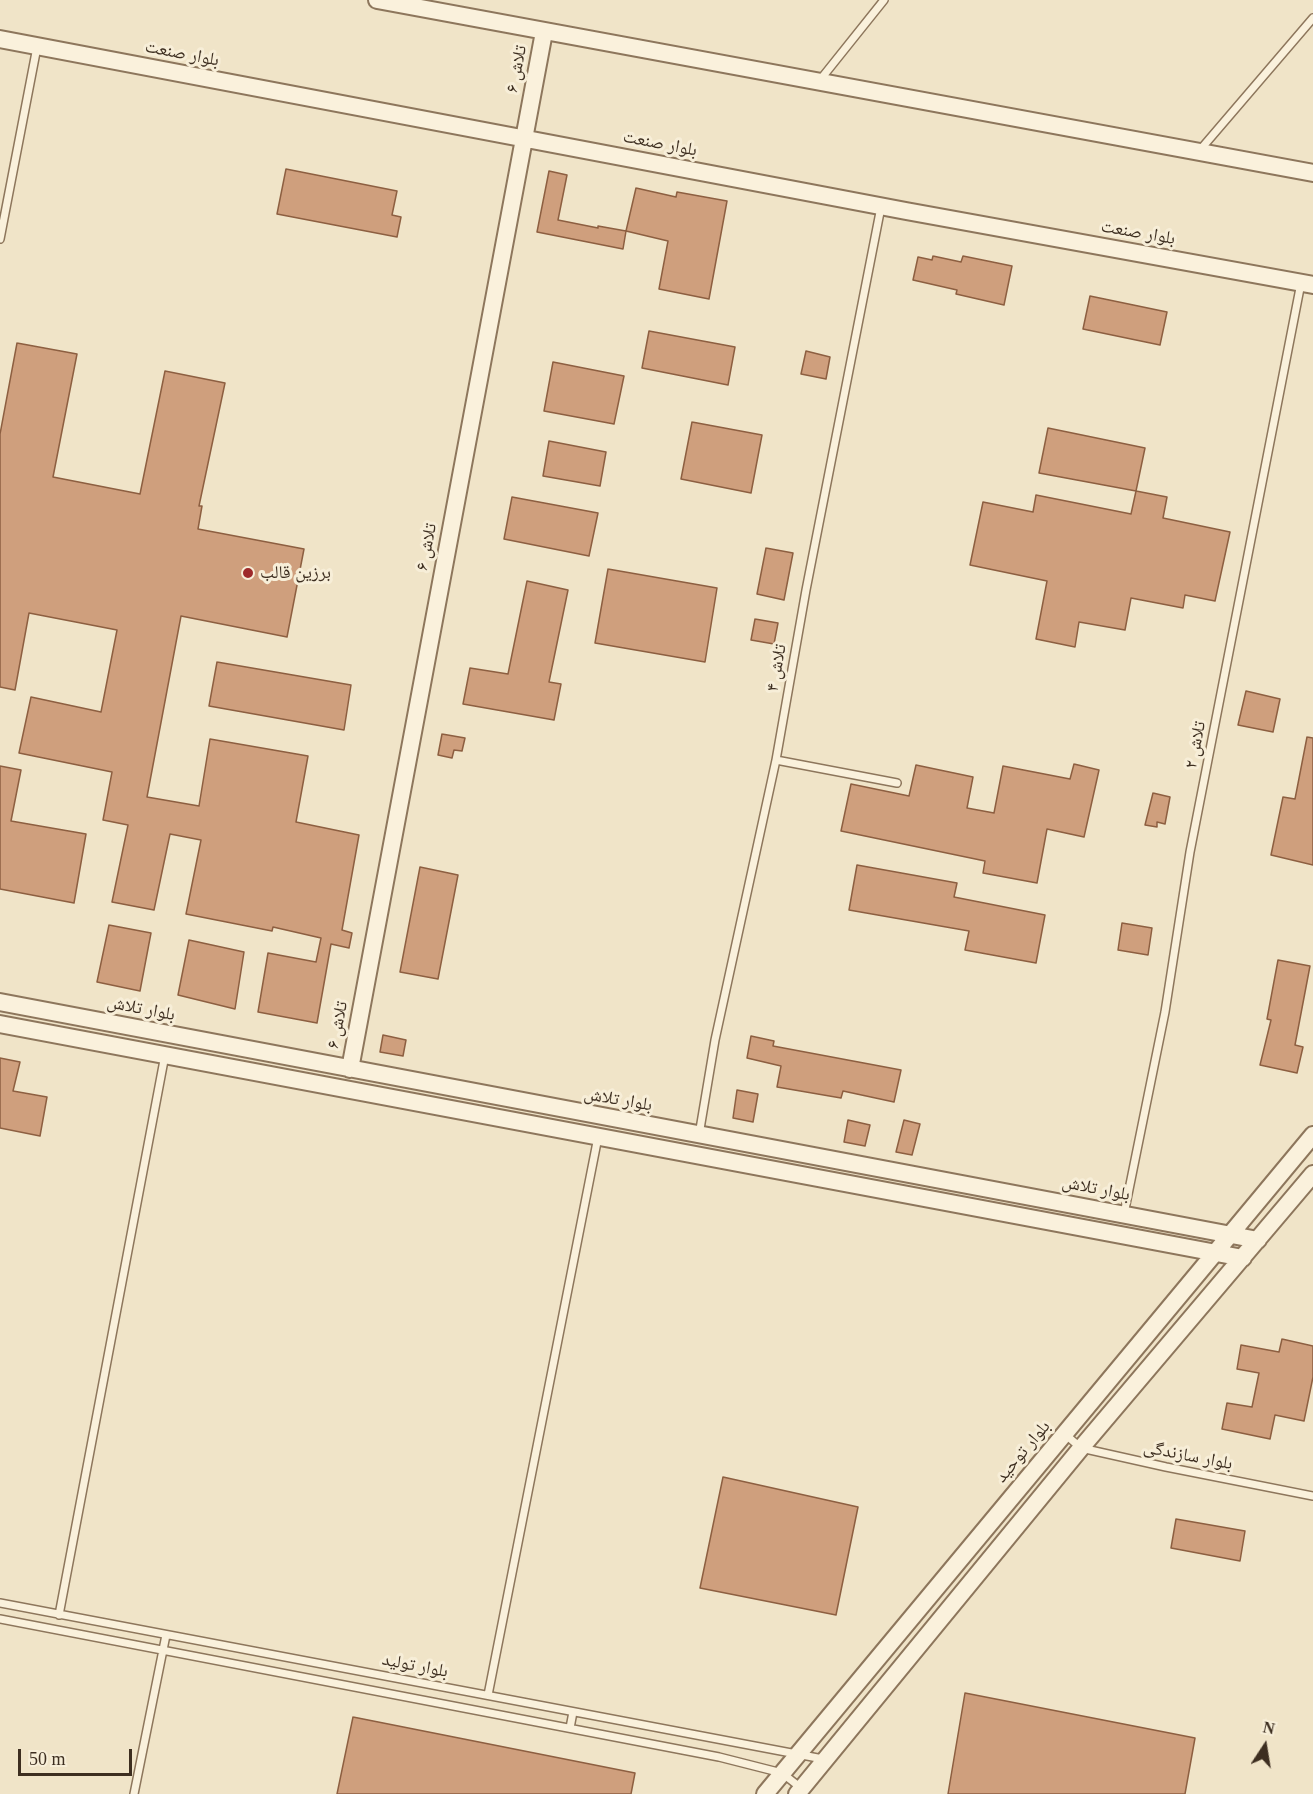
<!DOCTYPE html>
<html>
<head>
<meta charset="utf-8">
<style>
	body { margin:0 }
	#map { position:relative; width:1313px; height:1794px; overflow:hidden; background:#f0e4c8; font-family:"Times New Roman",serif }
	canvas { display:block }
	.north { position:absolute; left:1235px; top:1716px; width:60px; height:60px; -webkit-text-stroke:4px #f7eed8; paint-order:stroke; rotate:12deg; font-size:16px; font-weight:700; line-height:24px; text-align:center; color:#3d2e20 }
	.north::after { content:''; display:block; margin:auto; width:21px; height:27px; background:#3d2e20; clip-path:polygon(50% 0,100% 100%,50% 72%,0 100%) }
	.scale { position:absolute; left:18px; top:1749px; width:114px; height:27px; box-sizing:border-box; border:3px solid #3d2e20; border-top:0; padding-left:8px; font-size:18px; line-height:21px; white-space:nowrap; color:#3d2e20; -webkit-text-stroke:4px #f7eed8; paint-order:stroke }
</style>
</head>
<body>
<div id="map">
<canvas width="1313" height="1794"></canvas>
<div class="north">N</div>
<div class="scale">50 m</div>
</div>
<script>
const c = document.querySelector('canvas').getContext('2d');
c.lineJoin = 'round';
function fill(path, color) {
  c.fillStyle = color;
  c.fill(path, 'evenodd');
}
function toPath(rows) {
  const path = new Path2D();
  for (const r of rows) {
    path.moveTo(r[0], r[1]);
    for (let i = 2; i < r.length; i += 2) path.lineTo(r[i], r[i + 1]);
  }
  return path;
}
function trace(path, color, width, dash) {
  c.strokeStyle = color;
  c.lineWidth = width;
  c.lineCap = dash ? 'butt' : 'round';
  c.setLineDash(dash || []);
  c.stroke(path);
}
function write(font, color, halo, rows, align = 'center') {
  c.font = font + ' "Times New Roman","Noto Naskh Arabic",serif';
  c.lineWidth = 6;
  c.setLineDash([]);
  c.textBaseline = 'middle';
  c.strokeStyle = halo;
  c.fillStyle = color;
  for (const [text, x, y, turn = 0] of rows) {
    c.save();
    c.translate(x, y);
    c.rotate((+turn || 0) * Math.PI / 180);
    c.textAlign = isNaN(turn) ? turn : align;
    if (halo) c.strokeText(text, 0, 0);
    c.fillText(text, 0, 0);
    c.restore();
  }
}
const building = toPath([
	[286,169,397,191,392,215,401,217,397,237,277,214,286,169],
	[549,171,567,175,558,220,598,228,598,226,626,231,623,249,537,232,549,171],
	[636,188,676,197,677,192,727,201,709,299,659,289,668,241,626,231,636,188],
	[933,256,961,262,963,256,1012,266,1004,305,956,294,957,290,913,280,918,257,932,260,933,256],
	[1090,296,1167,312,1160,345,1083,329,1090,296],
	[649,331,735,347,728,385,642,368,649,331],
	[17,343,77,354,53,477,140,494,165,371,225,383,199,506,202,506,198,529,304,549,287,637,181,616,147,797,199,806,210,739,308,756,296,822,359,835,342,930,352,933,349,948,331,944,317,1023,258,1012,268,953,316,962,321,938,273,927,272,931,186,914,201,840,170,834,154,910,112,902,128,825,103,820,112,772,19,753,31,697,101,712,117,630,29,613,15,690,0,687,0,434,17,343],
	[806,351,830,357,826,379,801,374,806,351],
	[553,362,624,376,614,424,544,411,553,362],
	[692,422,762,435,751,493,681,479,692,422],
	[1048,428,1145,448,1136,491,1039,473,1048,428],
	[549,441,606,452,600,486,543,476,549,441],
	[1136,491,1167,497,1163,518,1230,532,1215,601,1185,595,1183,608,1131,598,1125,630,1079,622,1075,647,1036,639,1047,581,970,565,983,502,1033,512,1036,495,1131,514,1136,491],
	[512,497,598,513,589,556,504,539,512,497],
	[766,548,793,553,784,600,757,594,766,548],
	[608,569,717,588,705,662,595,643,608,569],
	[527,581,568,590,549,682,561,684,554,720,463,704,470,668,508,674,527,581],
	[755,619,778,623,774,644,751,640,755,619],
	[217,662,351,685,344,730,209,706,217,662],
	[1246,691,1280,699,1273,732,1238,725,1246,691],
	[442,734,465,738,462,751,454,750,452,758,438,755,442,734],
	[1307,737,1313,738,1313,865,1271,855,1283,797,1295,799,1307,737],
	[1074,764,1099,770,1084,837,1047,829,1037,883,983,873,985,861,841,831,851,784,909,796,916,765,973,777,967,808,994,813,1003,766,1070,779,1074,764],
	[0,766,21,770,11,821,86,834,74,903,0,889,0,766],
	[1153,793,1170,797,1165,824,1157,822,1157,827,1145,825,1153,793],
	[857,865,957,883,954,897,1045,915,1036,963,965,950,969,931,849,910,857,865],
	[420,867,458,875,438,979,400,972,420,867],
	[1122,923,1152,928,1148,955,1118,950,1122,923],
	[109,925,151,933,140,991,97,982,109,925],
	[189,940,244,952,235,1009,178,995,189,940],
	[1278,960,1310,966,1295,1045,1303,1047,1297,1073,1260,1065,1271,1020,1267,1019,1278,960],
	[383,1035,406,1040,403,1056,380,1052,383,1035],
	[751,1036,774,1041,773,1046,901,1070,894,1102,843,1091,841,1098,777,1087,781,1066,747,1058,751,1036],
	[0,1058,20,1062,13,1091,47,1097,40,1136,0,1128,0,1058],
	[737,1090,758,1094,753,1122,733,1118,737,1090],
	[848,1120,870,1125,865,1146,844,1142,848,1120],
	[904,1120,920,1124,912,1155,896,1152,904,1120],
	[1282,1339,1313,1346,1313,1377,1304,1421,1275,1415,1270,1439,1222,1429,1227,1403,1252,1407,1259,1373,1237,1369,1241,1345,1279,1352,1282,1339],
	[723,1477,858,1507,836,1615,700,1588,723,1477],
	[1176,1519,1245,1531,1240,1561,1171,1548,1176,1519],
	[965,1693,1195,1738,1185,1794,948,1794,965,1693],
	[353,1717,635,1773,631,1794,337,1794,353,1717]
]);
fill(building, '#cf9f7d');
trace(building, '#8d5f41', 1.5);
const service = toPath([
	[820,80,884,0],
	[1200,150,1313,18],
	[0,239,37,47],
	[776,760,897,783],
	[699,1135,715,1040,776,760,806,590,881,207],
	[1124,1214,1165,1012,1190,852,1301,283],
	[1066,1435,1081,1448,1166,1467,1313,1496],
	[0,1603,823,1759],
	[59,1615,165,1055],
	[0,1619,719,1757,782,1773,801,1788],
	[488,1695,598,1137],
	[570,1728,573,1712],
	[134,1794,166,1635]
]);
const tertiary = toPath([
	[377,0,1313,173],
	[0,39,906,211,1313,285],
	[0,1002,1258,1240],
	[0,1024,1243,1258],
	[350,1069,544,32],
	[765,1794,1313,1135],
	[797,1794,1081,1448,1313,1174]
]);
trace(service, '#8d765c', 10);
trace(tertiary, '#8d765c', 20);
trace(service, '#faf1dc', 7);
trace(tertiary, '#faf1dc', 16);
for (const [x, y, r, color] of [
	[248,573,6,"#9e2a2b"]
]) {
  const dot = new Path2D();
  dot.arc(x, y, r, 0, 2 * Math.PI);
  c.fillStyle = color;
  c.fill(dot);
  trace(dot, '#f7eed8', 2);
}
write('18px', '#3d2e20', '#f7eed8', [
	["بلوار صنعت",182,54,11],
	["تلاش ۶",517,69,-79],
	["بلوار صنعت",660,144,11],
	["بلوار صنعت",1138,233,10],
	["تلاش ۶",427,547,-79],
	["تلاش ۴",777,668,-80],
	["تلاش ۲",1196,745,-79],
	["بلوار تلاش",141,1009,11],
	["تلاش ۶",338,1025,-79],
	["بلوار تلاش",618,1100,10],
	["بلوار تلاش",1096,1189,11],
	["بلوار توحید",1023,1452,-50],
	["بلوار سازندگی",1188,1456,11],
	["بلوار تولید",415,1666,11]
]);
write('18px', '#3d2e20', '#f7eed8', [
	["برزین قالب",260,573]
], 'left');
</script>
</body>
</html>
